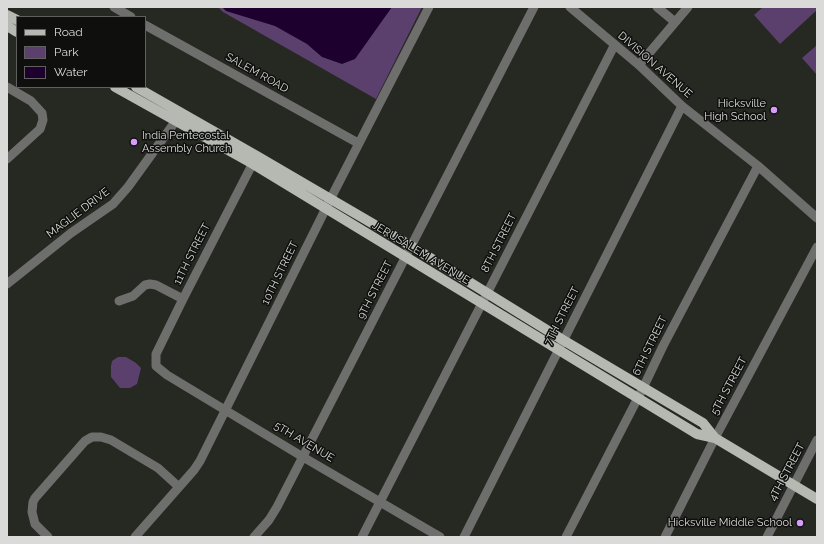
<!DOCTYPE html>
<html>
<head>
<meta charset="utf-8">
<style>
	body { margin:0 }
	#map { position:relative; width:824px; height:544px; overflow:hidden; background:#262822; font-family:Raleway,sans-serif }
	canvas { display:block }
	.frame { position:absolute; inset:0; border:8px solid #dadbd8; pointer-events:none }
	.legend { position:absolute; left:16px; top:16px; width:130px; height:72px; box-sizing:border-box; background:#0f100e; border:1px solid #60615f; margin:0; padding:5px 7px; list-style:none; font-size:12px; color:#dadbd8 }
	.legend li { display:flex; align-items:center; gap:8px; height:20px }
	.legend b { width:20px; border:1px solid #60615f }
</style>
</head>
<body>
<div id="map">
<canvas width="824" height="544"></canvas>
<div class="frame"></div>
<ul class="legend">
<li><b style="height:5px;background:#b6b8b2"></b>Road</li>
<li><b style="height:11px;background:#5b3f6d"></b>Park</li>
<li><b style="height:11px;background:#1e002f"></b>Water</li>
</ul>
</div>
<script>
const c = document.querySelector('canvas').getContext('2d');
c.lineJoin = 'round';
function fill(path, color) {
  c.fillStyle = color;
  c.fill(path, 'evenodd');
}
function toPath(rows) {
  const path = new Path2D();
  for (const r of rows) {
    path.moveTo(r[0], r[1]);
    for (let i = 2; i < r.length; i += 2) path.lineTo(r[i], r[i + 1]);
  }
  return path;
}
function trace(path, color, width, dash) {
  c.strokeStyle = color;
  c.lineWidth = width;
  c.lineCap = dash ? 'butt' : 'round';
  c.setLineDash(dash || []);
  c.stroke(path);
}
function write(font, color, halo, rows, align = 'center') {
  c.font = font + ' Raleway,sans-serif';
  c.lineWidth = 3;
  c.setLineDash([]);
  c.textBaseline = 'middle';
  c.strokeStyle = halo;
  c.fillStyle = color;
  for (const [text, x, y, turn = 0] of rows) {
    c.save();
    c.translate(x, y);
    c.rotate((+turn || 0) * Math.PI / 180);
    c.textAlign = isNaN(turn) ? turn : align;
    if (halo) c.strokeText(text, 0, 0);
    c.fillText(text, 0, 0);
    c.restore();
  }
}
fill(toPath([
	[218,7,422,7,376,99,223,12],
	[763,7,817,7,817,10,780,44,754,15],
	[817,45,817,75,802,58],
	[118,357,126,357,136,363,141,368,137,384,130,388,120,388,111,377,111,366,112,361]
]), '#5b3f6d');
fill(toPath([
	[222,7,392,7,355,59,342,64,322,57,307,44,275,26,226,11]
]), '#1e002f');
trace(toPath([
	[114,7,131,17],
	[570,7,639,65,682,106,758,166,817,218],
	[657,7,675,22],
	[145,25,358,143],
	[639,65,688,7],
	[7,87,31,101,42,113,43,120,40,129,7,159],
	[255,159,183,299,156,354,156,366,167,375,303,457,440,537],
	[7,284,71,233,113,204,128,187,180,115],
	[119,301,133,296,145,285,150,284,156,285,183,299],
	[48,537,35,524,32,512,33,502,35,498,85,441,92,437,101,437,111,440,158,468,179,487],
	[135,537,194,470,200,461,334,192,429,7],
	[254,537,269,520,277,507,534,7],
	[362,537,614,46],
	[464,537,682,106],
	[566,537,643,388,663,346,758,166],
	[665,537,715,438,817,247],
	[767,537,817,440]
]), '#6e6f6c', 9);
trace(toPath([
	[7,15,17,20],
	[7,26,17,32],
	[115,87,253,164,697,434,715,438,817,499],
	[136,87,257,156,411,246,563,340,703,423,715,438]
]), '#b6b8b2', 10);
for (const [x, y, r, color] of [
	[774,110,4,"#d59cfb"],
	[134,142,4,"#d59cfb"],
	[800,523,4,"#d59cfb"]
]) {
  const dot = new Path2D();
  dot.arc(x, y, r, 0, 2 * Math.PI);
  c.fillStyle = color;
  c.fill(dot);
  trace(dot, '#0f100e', 1.5);
}
write('11px', '#dadbd8', '#0f100e', [
	["DIVISION AVENUE",655,65,41],
	["SALEM ROAD",257,73,29],
	["MAGLIE DRIVE",78,213,-37],
	["8TH STREET",499,243,-63],
	["JERUSALEM AVENUE",421,253,31],
	["11TH STREET",192,254,-63],
	["10TH STREET",280,273,-64],
	["9TH STREET",375,290,-63],
	["7TH STREET",562,316,-63],
	["6TH STREET",650,346,-64],
	["5TH STREET",729,386,-62],
	["5TH AVENUE",304,442,31],
	["4TH STREET",787,472,-62]
]);
write('11px', '#dadbd8', '#0f100e', [
	["Hicksville",766,104],
	["High School",766,117],
	["India Pentecostal",142,136,"left"],
	["Assembly Church",142,149,"left"],
	["Hicksville Middle School",792,523]
], 'right');
</script>
</body>
</html>
